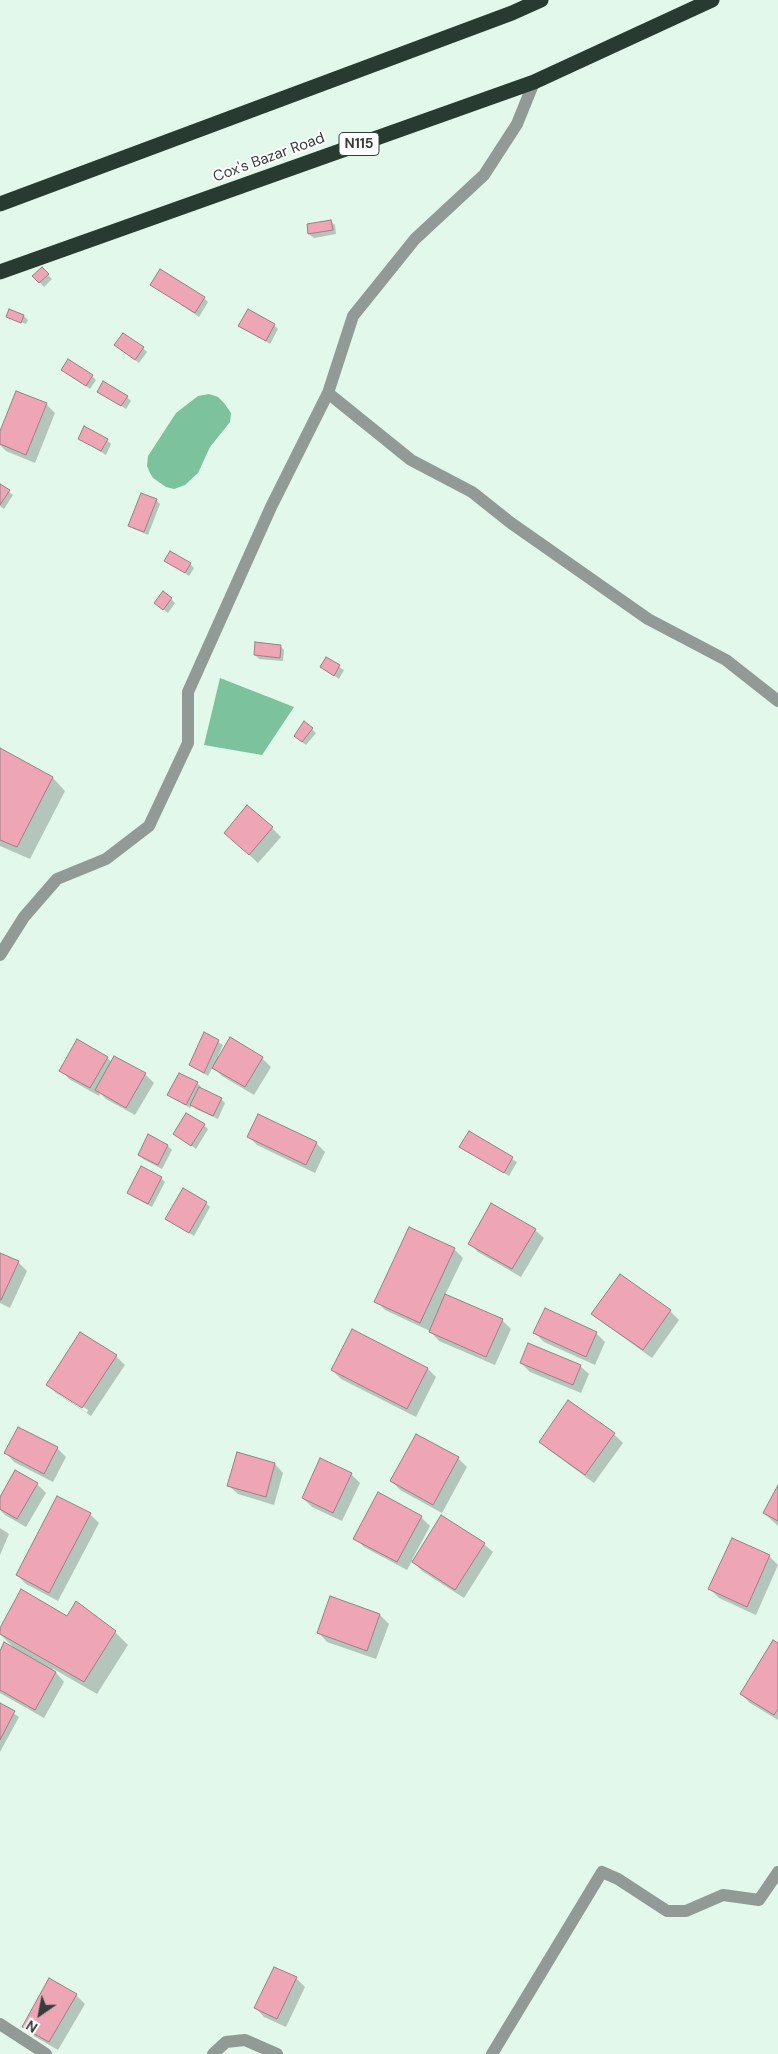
<!DOCTYPE html>
<html>
<head>
<meta charset="utf-8">
<style>
	body { margin:0 }
	#map { position:relative; width:778px; height:2054px; overflow:hidden; background:#e1f8ea; font-family:"DM Sans",sans-serif }
	canvas { display:block }
	.north { position:absolute; left:15px; top:1989px; width:50px; height:50px; -webkit-text-stroke:4px #fff; paint-order:stroke; rotate:213deg; font-size:14px; font-weight:700; line-height:20px; text-align:center; color:#343d38 }
	.north::after { content:''; display:block; margin:auto; width:18px; height:22px; background:#343d38; clip-path:polygon(50% 0,100% 100%,50% 72%,0 100%) }
</style>
</head>
<body>
<div id="map">
<canvas width="778" height="2054"></canvas>
<div class="north">N</div>
</div>
<script>
const c = document.querySelector('canvas').getContext('2d');
c.lineJoin = 'round';
function fill(path, color) {
  c.fillStyle = color;
  c.fill(path, 'evenodd');
}
function toPath(rows) {
  const path = new Path2D();
  for (const r of rows) {
    path.moveTo(r[0], r[1]);
    for (let i = 2; i < r.length; i += 2) path.lineTo(r[i], r[i + 1]);
  }
  return path;
}
function trace(path, color, width, dash) {
  c.strokeStyle = color;
  c.lineWidth = width;
  c.lineCap = dash ? 'butt' : 'round';
  c.setLineDash(dash || []);
  c.stroke(path);
}
function write(font, color, halo, rows, align = 'center') {
  c.font = font + ' "DM Sans",sans-serif';
  c.lineWidth = 4;
  c.setLineDash([]);
  c.textBaseline = 'middle';
  c.strokeStyle = halo;
  c.fillStyle = color;
  for (const [text, x, y, turn = 0] of rows) {
    c.save();
    c.translate(x, y);
    c.rotate((+turn || 0) * Math.PI / 180);
    c.textAlign = isNaN(turn) ? turn : align;
    if (halo) c.strokeText(text, 0, 0);
    c.fillText(text, 0, 0);
    c.restore();
  }
}
fill(toPath([
	[209,394,218,397,224,403,231,413,230,422,210,447,198,473,185,485,174,489,166,487,153,478,150,473,147,466,148,456,176,413,198,396],
	[220,678,294,707,262,755,204,745]
]), '#7cc29c');
fill(toPath([
	[330,221,335,225,336,234,314,238,309,234,308,225],
	[42,269,52,279,44,287,34,276],
	[152,285,204,298,208,302,199,317],
	[10,311,24,316,28,320,26,324,10,318,10,320,7,317],
	[274,325,278,329,270,344,240,326],
	[143,348,147,352,139,363,120,349],
	[63,370,92,376,96,380,90,389],
	[99,391,127,397,131,401,126,409],
	[46,404,55,413,35,463,6,451,0,445,0,435],
	[79,438,107,440,111,444,106,455],
	[0,485,13,495,4,509,0,506],
	[156,500,160,504,148,535,134,529,130,525],
	[166,560,190,564,194,568,189,576],
	[171,599,175,603,168,613,160,607],
	[280,646,284,650,283,661,259,659,255,655],
	[326,659,344,670,339,679,322,667],
	[312,729,316,733,306,745,299,740],
	[0,749,53,778,65,791,30,859,0,846],
	[272,828,281,837,258,863,234,841],
	[205,1034,223,1045,218,1056,219,1057,230,1039,262,1058,271,1067,254,1095,222,1076,213,1067,208,1076,190,1065],
	[107,1058,112,1062,145,1074,154,1083,135,1115,106,1099,100,1093,99,1096,69,1079,61,1070],
	[197,1083,201,1087,200,1089,221,1099,225,1103,218,1119,196,1109,192,1105,190,1108,169,1095],
	[204,1125,208,1129,196,1149,175,1134],
	[469,1133,517,1162,509,1176,461,1147],
	[249,1137,316,1143,325,1152,315,1173,257,1145],
	[168,1146,172,1150,162,1169,143,1159,139,1155],
	[161,1178,165,1182,152,1207,133,1197,129,1193],
	[206,1203,210,1207,194,1236,167,1219],
	[535,1230,544,1238,521,1277,478,1252,469,1243],
	[454,1249,463,1258,445,1295,502,1320,511,1329,495,1365,439,1341,430,1331,385,1310,376,1301],
	[0,1254,18,1262,27,1271,10,1308,0,1303],
	[620,1276,670,1311,679,1320,652,1358,602,1322,593,1313],
	[535,1333,596,1333,605,1342,595,1365,544,1342],
	[116,1356,125,1365,91,1416,56,1393,48,1384],
	[56,1389,88,1410,87,1413,56,1392],
	[521,1363,580,1366,589,1374,581,1393,530,1372],
	[428,1369,436,1377,416,1417,341,1379,332,1370],
	[569,1402,614,1434,623,1443,594,1483,549,1450,540,1442],
	[57,1448,66,1457,53,1482,14,1462,6,1453],
	[458,1458,467,1467,442,1513,400,1490,392,1481],
	[275,1464,283,1473,274,1505,238,1494,229,1486],
	[351,1474,360,1483,342,1521,312,1507,303,1498],
	[37,1484,46,1493,26,1527,5,1515,0,1510,0,1499],
	[778,1488,778,1526,764,1513],
	[379,1494,421,1517,430,1526,412,1560,414,1561,484,1544,493,1552,464,1598,422,1571,412,1561,407,1570,364,1547,355,1538],
	[90,1514,99,1523,58,1601,26,1584,17,1575],
	[0,1528,9,1534,0,1555],
	[769,1556,778,1565,756,1615,719,1598,710,1589],
	[331,1598,380,1615,389,1624,376,1659,327,1642,319,1633],
	[67,1618,115,1632,128,1645,97,1694,52,1668,64,1682,44,1718,0,1693,0,1653,15,1649,0,1634,0,1631],
	[778,1645,778,1720,750,1703,741,1694],
	[0,1704,19,1717,0,1752],
	[296,1978,305,1987,286,2027,264,2017,256,2008],
	[76,1995,85,2004,58,2050,32,2035,23,2026]
]), '#0003');
const building = toPath([
	[331,220,333,230,308,234,307,224,331,220],
	[42,267,49,274,39,283,32,276,42,267],
	[160,269,205,297,195,313,150,285,160,269],
	[9,309,24,315,21,323,6,317,9,309],
	[248,309,275,324,266,341,238,326,248,309],
	[123,333,144,347,135,360,114,345,123,333],
	[68,359,93,375,86,386,61,370,68,359],
	[103,381,128,396,121,406,97,392,103,381],
	[16,391,47,403,26,455,0,444,0,431,16,391],
	[84,426,108,439,101,451,78,439,84,426],
	[0,484,10,490,0,505,0,484],
	[141,493,157,499,144,532,128,526,141,493],
	[170,551,191,563,185,573,164,561,170,551],
	[163,591,172,598,163,610,154,603,163,591],
	[255,642,281,645,280,658,254,655,255,642],
	[326,657,340,665,334,676,320,667,326,657],
	[304,721,313,728,302,742,294,736,304,721],
	[0,748,53,777,17,847,0,840,0,748],
	[247,805,273,827,249,855,224,833,247,805],
	[204,1032,219,1040,204,1073,189,1065,204,1032],
	[230,1037,263,1057,245,1087,212,1068,230,1037],
	[77,1039,108,1057,90,1088,59,1071,77,1039],
	[114,1056,146,1073,126,1108,95,1090,114,1056],
	[179,1073,198,1082,186,1105,167,1095,179,1073],
	[199,1087,222,1098,213,1116,190,1105,199,1087],
	[186,1113,205,1124,191,1146,173,1134,186,1113],
	[258,1114,317,1142,306,1165,247,1137,258,1114],
	[469,1131,513,1157,504,1173,459,1147,469,1131],
	[148,1134,168,1145,158,1165,138,1155,148,1134],
	[141,1166,162,1177,148,1204,127,1193,141,1166],
	[183,1188,207,1202,189,1233,165,1219,183,1188],
	[491,1203,536,1229,512,1269,468,1244,491,1203],
	[409,1227,455,1248,420,1323,374,1302,409,1227],
	[0,1253,19,1261,1,1300,0,1300,0,1253],
	[620,1274,671,1310,643,1350,591,1314,620,1274],
	[445,1294,503,1319,486,1357,429,1332,445,1294],
	[545,1308,597,1332,586,1357,533,1333,545,1308],
	[352,1329,428,1368,407,1409,331,1370,352,1329],
	[80,1332,117,1355,82,1408,46,1385,80,1332],
	[528,1343,581,1365,573,1385,520,1363,528,1343],
	[568,1400,615,1433,585,1475,539,1442,568,1400],
	[18,1427,58,1447,44,1474,4,1453,18,1427],
	[416,1434,459,1457,433,1505,390,1481,416,1434],
	[237,1452,275,1463,266,1497,227,1486,237,1452],
	[320,1458,352,1473,333,1513,302,1498,320,1458],
	[15,1470,38,1483,17,1519,0,1509,0,1497,15,1470],
	[778,1485,778,1521,763,1513,778,1485],
	[378,1492,422,1516,397,1562,353,1539,378,1492],
	[57,1496,91,1513,49,1593,16,1575,57,1496],
	[441,1515,485,1543,455,1590,412,1562,441,1515],
	[732,1538,770,1555,747,1607,708,1589,732,1538],
	[21,1589,67,1616,76,1601,116,1631,84,1682,0,1634,0,1628,21,1589],
	[330,1596,380,1614,367,1651,317,1633,330,1596],
	[773,1640,778,1643,778,1709,774,1715,740,1694,773,1640],
	[4,1642,56,1672,35,1710,0,1690,0,1651,4,1642],
	[0,1703,15,1711,0,1740,0,1703],
	[274,1967,297,1977,277,2019,254,2008,274,1967],
	[49,1978,77,1994,49,2042,22,2027,49,1978]
]);
fill(building, '#eea5b5');
trace(building, '#988085', 1);
trace(toPath([
	[328,393,411,460,472,492,511,523,648,619,726,660,778,701],
	[0,955,24,917,57,879,106,859,149,826,188,743,188,692,271,507,328,393,353,316,415,239,484,175,517,124,534,82],
	[0,2024,46,2054],
	[213,2054,226,2042,245,2040,277,2054],
	[492,2054,602,1872,618,1879,667,1911,686,1911,723,1895,759,1900,778,1872]
]), '#919a94', 12);
trace(toPath([
	[0,204,512,13,541,0],
	[0,272,534,82,712,0]
]), '#283b31', 15);
for (const [x, y, w] of [
	[359,144,40]
]) {
  const box = new Path2D();
  box.roundRect(x - w / 2, y - 11.5, w, 23, 4);
  c.fillStyle = '#fff';
  c.fill(box);
  trace(box, '#343d38', 1);
}
write('bold 14px', '#343d38', null, [
	["N115",359,144]
]);
write('15px', '#343d38', '#fff', [
	["Cox's Bazar Road",269,158,-20]
]);
</script>
</body>
</html>
